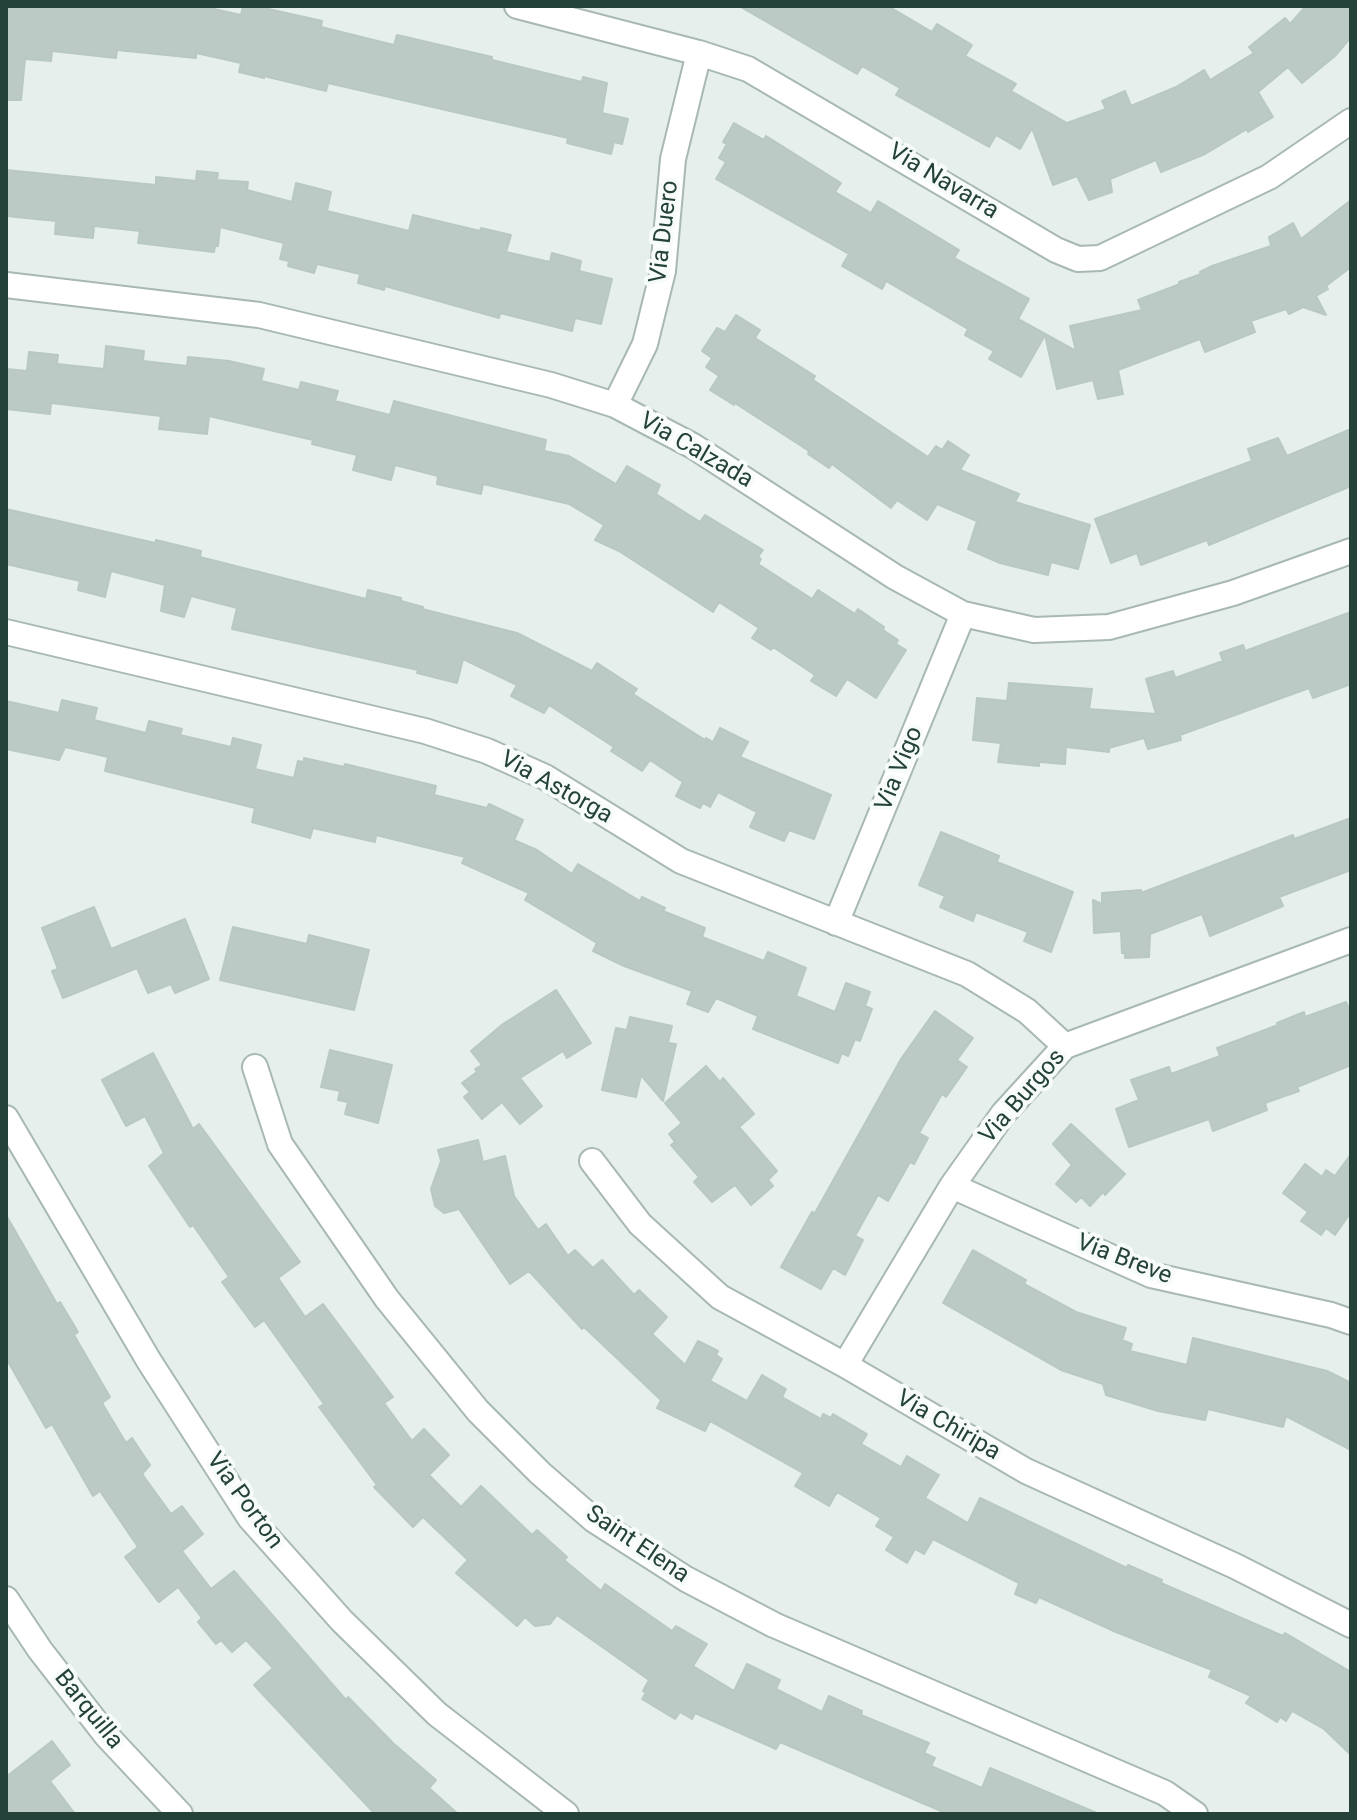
<!DOCTYPE html>
<html>
<head>
<meta charset="utf-8">
<style>
	body { margin:0 }
	#map { position:relative; width:1357px; height:1820px; overflow:hidden; background:#e6efeb; font-family:Roboto,sans-serif }
	canvas { display:block }
	.frame { position:absolute; inset:0; border:8px solid #24423a; pointer-events:none }
</style>
</head>
<body>
<div id="map">
<canvas width="1357" height="1820"></canvas>
<div class="frame"></div>
</div>
<script>
const c = document.querySelector('canvas').getContext('2d');
c.lineJoin = 'round';
function fill(path, color) {
  c.fillStyle = color;
  c.fill(path, 'evenodd');
}
function toPath(rows) {
  const path = new Path2D();
  for (const r of rows) {
    path.moveTo(r[0], r[1]);
    for (let i = 2; i < r.length; i += 2) path.lineTo(r[i], r[i + 1]);
  }
  return path;
}
function trace(path, color, width, dash) {
  c.strokeStyle = color;
  c.lineWidth = width;
  c.lineCap = dash ? 'butt' : 'round';
  c.setLineDash(dash || []);
  c.stroke(path);
}
function write(font, color, halo, rows, align = 'center') {
  c.font = font + ' Roboto,sans-serif';
  c.lineWidth = 8;
  c.setLineDash([]);
  c.textBaseline = 'middle';
  c.strokeStyle = halo;
  c.fillStyle = color;
  for (const [text, x, y, turn = 0] of rows) {
    c.save();
    c.translate(x, y);
    c.rotate((+turn || 0) * Math.PI / 180);
    c.textAlign = isNaN(turn) ? turn : align;
    if (halo) c.strokeText(text, 0, 0);
    c.fillText(text, 0, 0);
    c.restore();
  }
}
const building = toPath([
	[6,6,201,6,241,15,243,6,255,6,322,21,321,27,394,45,397,35,492,57,492,60,582,82,583,77,607,83,602,113,628,119,622,144,614,142,611,154,567,143,568,138,328,83,326,91,264,76,264,78,239,72,241,63,196,53,196,58,117,50,116,58,52,51,51,61,25,59,21,100,6,100,6,6],
	[739,6,888,6,932,32,937,24,972,45,965,56,1016,84,1011,91,1067,123,1106,109,1102,101,1125,91,1131,106,1176,87,1204,70,1210,80,1254,53,1249,47,1285,18,1290,24,1306,6,1351,6,1351,37,1335,56,1302,83,1288,67,1258,92,1273,117,1248,132,1247,129,1205,154,1161,172,1156,160,1110,179,1112,192,1089,200,1077,176,1053,185,1032,128,1020,149,996,135,989,147,896,95,900,88,862,66,857,74,739,6],
	[734,123,764,140,766,136,841,183,835,192,871,213,878,201,959,250,954,258,1029,299,1018,319,1076,351,1070,326,1142,310,1138,300,1180,284,1179,282,1201,274,1200,272,1212,266,1271,246,1269,237,1293,223,1301,239,1351,200,1351,267,1326,286,1328,289,1316,296,1326,315,1303,307,1289,314,1286,309,1251,321,1255,332,1205,352,1200,339,1118,370,1123,394,1098,399,1093,380,1057,389,1045,335,1021,377,989,359,994,351,965,335,968,329,886,281,882,289,842,266,849,254,716,179,726,162,719,158,727,144,723,142,734,123],
	[6,170,156,185,156,177,196,181,197,171,218,173,217,180,248,182,247,190,292,202,296,183,331,192,327,211,409,231,413,215,480,231,481,228,511,235,506,252,550,262,552,253,581,261,579,271,612,279,601,324,575,318,572,331,500,313,499,318,385,286,384,290,358,283,360,274,317,264,314,273,288,266,289,261,280,259,284,243,220,227,218,246,215,246,214,252,138,243,140,231,94,226,93,238,55,234,56,221,6,216,6,170],
	[736,315,760,330,755,338,815,376,813,380,928,457,936,446,942,450,948,441,969,455,960,470,1019,494,1015,502,1090,525,1078,569,1051,562,1048,575,1000,563,968,549,977,521,937,504,927,520,897,500,891,508,832,464,829,468,808,454,809,451,735,403,734,405,710,390,719,376,706,367,712,358,702,351,717,328,725,332,736,315],
	[106,346,144,351,143,361,187,366,188,357,229,361,264,369,261,381,299,390,301,382,338,391,335,401,390,415,394,401,546,440,544,451,569,456,616,484,627,466,660,485,656,494,700,522,705,515,763,550,758,557,761,559,758,564,812,599,818,590,855,614,858,609,884,627,883,630,898,640,896,644,906,650,876,698,847,679,836,696,811,681,815,675,773,647,771,650,752,638,759,628,719,602,713,612,619,551,595,540,604,525,569,504,483,484,481,494,437,484,438,476,395,465,391,480,353,470,357,455,312,444,313,440,209,416,207,434,159,429,161,416,51,403,50,414,6,409,6,369,27,371,29,352,58,355,57,364,104,369,106,346],
	[1351,429,1351,486,1209,545,1207,540,1141,565,1137,553,1111,563,1095,519,1252,461,1248,449,1278,438,1287,456,1351,429],
	[6,509,155,543,156,540,201,551,200,557,366,599,368,590,401,598,401,601,423,607,422,609,517,633,592,671,597,663,637,689,633,694,705,740,706,738,713,742,720,728,748,742,740,757,831,795,814,839,789,830,784,841,750,827,757,812,718,792,710,807,703,803,700,808,676,796,683,782,650,760,642,771,611,751,614,747,549,705,544,713,511,696,517,685,463,659,457,683,417,673,418,670,232,629,237,608,191,596,184,617,161,611,165,585,111,571,105,597,78,590,80,581,6,564,6,509],
	[1351,612,1351,684,1313,698,1309,688,1180,735,1181,740,1148,749,1144,738,1109,748,1109,752,1066,747,1065,764,1039,762,1039,766,998,762,1001,743,973,740,977,698,1007,701,1009,683,1092,689,1089,709,1156,714,1146,679,1173,671,1175,678,1223,661,1220,653,1243,645,1245,651,1351,612],
	[62,700,97,708,94,720,146,733,149,721,182,729,180,735,231,747,233,738,261,745,255,769,294,778,298,761,304,762,304,758,344,767,345,764,436,786,434,795,487,808,489,804,523,820,514,840,537,850,572,874,578,864,640,901,642,897,665,908,663,911,705,928,702,937,764,961,768,952,806,968,796,996,835,1012,846,983,870,992,865,1006,872,1009,860,1041,855,1039,848,1056,842,1053,838,1063,753,1029,758,1016,716,998,708,1012,687,1004,692,991,624,966,593,951,597,943,525,900,529,893,462,863,465,857,376,835,375,842,313,828,310,838,252,822,255,808,105,771,108,757,65,747,59,760,6,749,6,701,59,713,62,700],
	[1351,818,1351,870,1279,897,1283,906,1210,936,1202,914,1150,934,1149,957,1125,958,1125,953,1122,953,1121,931,1094,933,1093,900,1102,904,1102,893,1141,890,1141,893,1293,835,1294,839,1351,818],
	[941,832,999,856,997,862,1073,892,1051,952,1024,941,1028,932,976,912,973,921,940,907,945,896,919,885,941,832],
	[94,907,111,949,185,919,209,979,175,993,171,984,148,993,137,968,63,998,52,971,58,969,42,928,94,907],
	[233,927,307,944,309,935,369,950,354,1010,220,980,233,927],
	[556,990,591,1043,567,1058,563,1051,520,1078,542,1106,520,1124,502,1102,482,1119,464,1097,470,1092,462,1083,477,1072,475,1069,482,1065,471,1051,503,1024,556,990],
	[1346,1002,1351,1014,1351,1065,1297,1087,1299,1091,1265,1103,1267,1110,1213,1131,1209,1119,1129,1147,1116,1109,1139,1100,1131,1080,1169,1067,1171,1074,1220,1056,1217,1048,1278,1025,1277,1023,1304,1012,1305,1017,1346,1002],
	[935,1011,973,1038,957,1060,967,1067,946,1097,942,1094,919,1133,928,1138,914,1164,910,1162,888,1201,878,1195,855,1236,863,1240,845,1275,833,1268,821,1289,781,1267,812,1212,815,1213,901,1059,935,1011],
	[630,1017,672,1026,668,1043,676,1044,663,1101,641,1075,636,1097,602,1090,616,1028,627,1030,630,1017],
	[330,1050,392,1065,378,1123,345,1114,348,1102,338,1100,340,1091,321,1087,330,1050],
	[153,1053,193,1129,199,1124,300,1262,278,1278,305,1317,323,1304,393,1397,384,1403,412,1441,424,1429,449,1455,429,1475,461,1507,481,1486,532,1535,537,1530,567,1557,564,1560,601,1591,605,1584,672,1631,676,1626,707,1644,693,1666,734,1691,747,1664,780,1680,776,1689,822,1712,829,1696,862,1711,861,1715,929,1743,924,1753,935,1758,931,1766,982,1788,990,1768,1099,1814,948,1814,780,1742,776,1749,695,1713,692,1719,680,1712,675,1719,642,1699,646,1693,643,1691,649,1680,557,1615,550,1624,535,1626,525,1617,517,1626,456,1573,468,1560,423,1517,413,1527,374,1487,377,1485,319,1407,324,1404,264,1320,255,1327,222,1282,229,1277,193,1225,190,1227,149,1166,164,1153,145,1116,126,1126,102,1080,153,1053],
	[706,1066,720,1082,723,1078,754,1114,739,1127,777,1171,768,1180,773,1186,751,1205,735,1185,712,1202,694,1182,699,1177,671,1145,675,1142,669,1134,682,1123,665,1103,706,1066],
	[1071,1124,1125,1174,1105,1195,1103,1192,1090,1206,1081,1197,1076,1202,1056,1184,1072,1165,1053,1144,1071,1124],
	[478,1140,483,1162,505,1156,514,1196,538,1230,546,1224,568,1256,575,1250,593,1268,602,1260,634,1295,639,1290,667,1317,652,1334,685,1365,698,1341,718,1351,716,1355,722,1359,710,1381,747,1401,762,1375,786,1389,782,1397,821,1419,823,1414,831,1418,833,1414,867,1434,861,1444,901,1467,907,1456,939,1475,925,1498,968,1523,980,1498,1127,1568,1128,1565,1162,1580,1161,1583,1283,1636,1285,1633,1351,1672,1351,1755,1324,1729,1292,1711,1286,1721,1280,1717,1277,1722,1246,1703,1251,1696,1209,1677,1212,1670,1116,1632,1039,1597,1036,1603,1015,1594,1019,1583,933,1539,924,1554,915,1549,907,1563,886,1550,894,1537,876,1526,881,1518,837,1492,829,1506,795,1486,803,1473,710,1421,705,1431,657,1408,661,1400,584,1327,582,1329,529,1271,510,1284,459,1209,444,1213,435,1206,431,1189,441,1161,438,1150,478,1140],
	[1351,1154,1351,1212,1335,1235,1326,1228,1321,1235,1301,1221,1308,1212,1283,1193,1305,1164,1322,1177,1326,1170,1335,1176,1351,1154],
	[6,1215,57,1304,60,1302,78,1332,74,1335,110,1397,102,1403,126,1443,132,1438,150,1465,142,1474,171,1514,182,1506,203,1534,182,1551,211,1589,234,1571,346,1700,348,1697,394,1744,436,1780,429,1788,458,1814,375,1814,254,1685,273,1668,246,1640,232,1652,221,1640,216,1644,198,1622,202,1618,178,1587,159,1602,157,1600,125,1557,138,1547,100,1491,93,1496,52,1424,46,1428,6,1358,6,1215],
	[973,1250,1026,1280,1024,1284,1076,1312,1126,1328,1122,1340,1132,1344,1130,1351,1187,1365,1193,1338,1327,1371,1351,1383,1351,1450,1286,1416,1283,1427,1208,1409,1205,1420,1158,1411,1106,1395,1103,1384,1061,1370,943,1303,973,1250],
	[52,1741,70,1765,50,1781,75,1814,6,1814,6,1777,52,1741]
]);
fill(building, '#bbcac4');
trace(building, '#b8c9c2', 2);
const minor = toPath([
	[517,6,699,53,748,69,1056,250,1078,259,1100,258,1269,177,1351,121],
	[6,285,259,315,551,385,615,405,693,446,895,577,963,614,1034,630,1109,627,1233,593,1351,551],
	[615,405,645,344,663,271,673,159,699,53],
	[6,632,425,731,487,751,545,777,681,861,967,974,1027,1011,1065,1046],
	[836,923,963,614],
	[255,1067,280,1144,387,1299,478,1411,540,1473,594,1520,686,1579,774,1625,1165,1793,1195,1814],
	[6,1118,149,1361,250,1518,342,1621,437,1714,566,1814],
	[592,1161,640,1224,720,1297,845,1365,1026,1471,1235,1566,1351,1625],
	[952,1186,1151,1275,1331,1315,1351,1322],
	[845,1365,952,1186,1003,1114,1065,1046,1351,940],
	[6,1599,40,1650,106,1735,180,1814]
]);
trace(minor, '#a8b8b2', 28);
trace(minor, '#fff', 24);
write('24px', '#24423a', '#f7fbf9', [
	["Via Navarra",943,182,31],
	["Via Duero",665,232,-83],
	["Via Calzada",696,451,30],
	["Via Vigo",900,769,-68],
	["Via Astorga",556,788,29],
	["Via Burgos",1023,1097,-49],
	["Via Breve",1124,1260,21],
	["Via Chiripa",948,1426,30],
	["Via Porton",244,1501,54],
	["Saint Elena",637,1545,34],
	["Barquilla",88,1710,51]
]);
</script>
</body>
</html>
